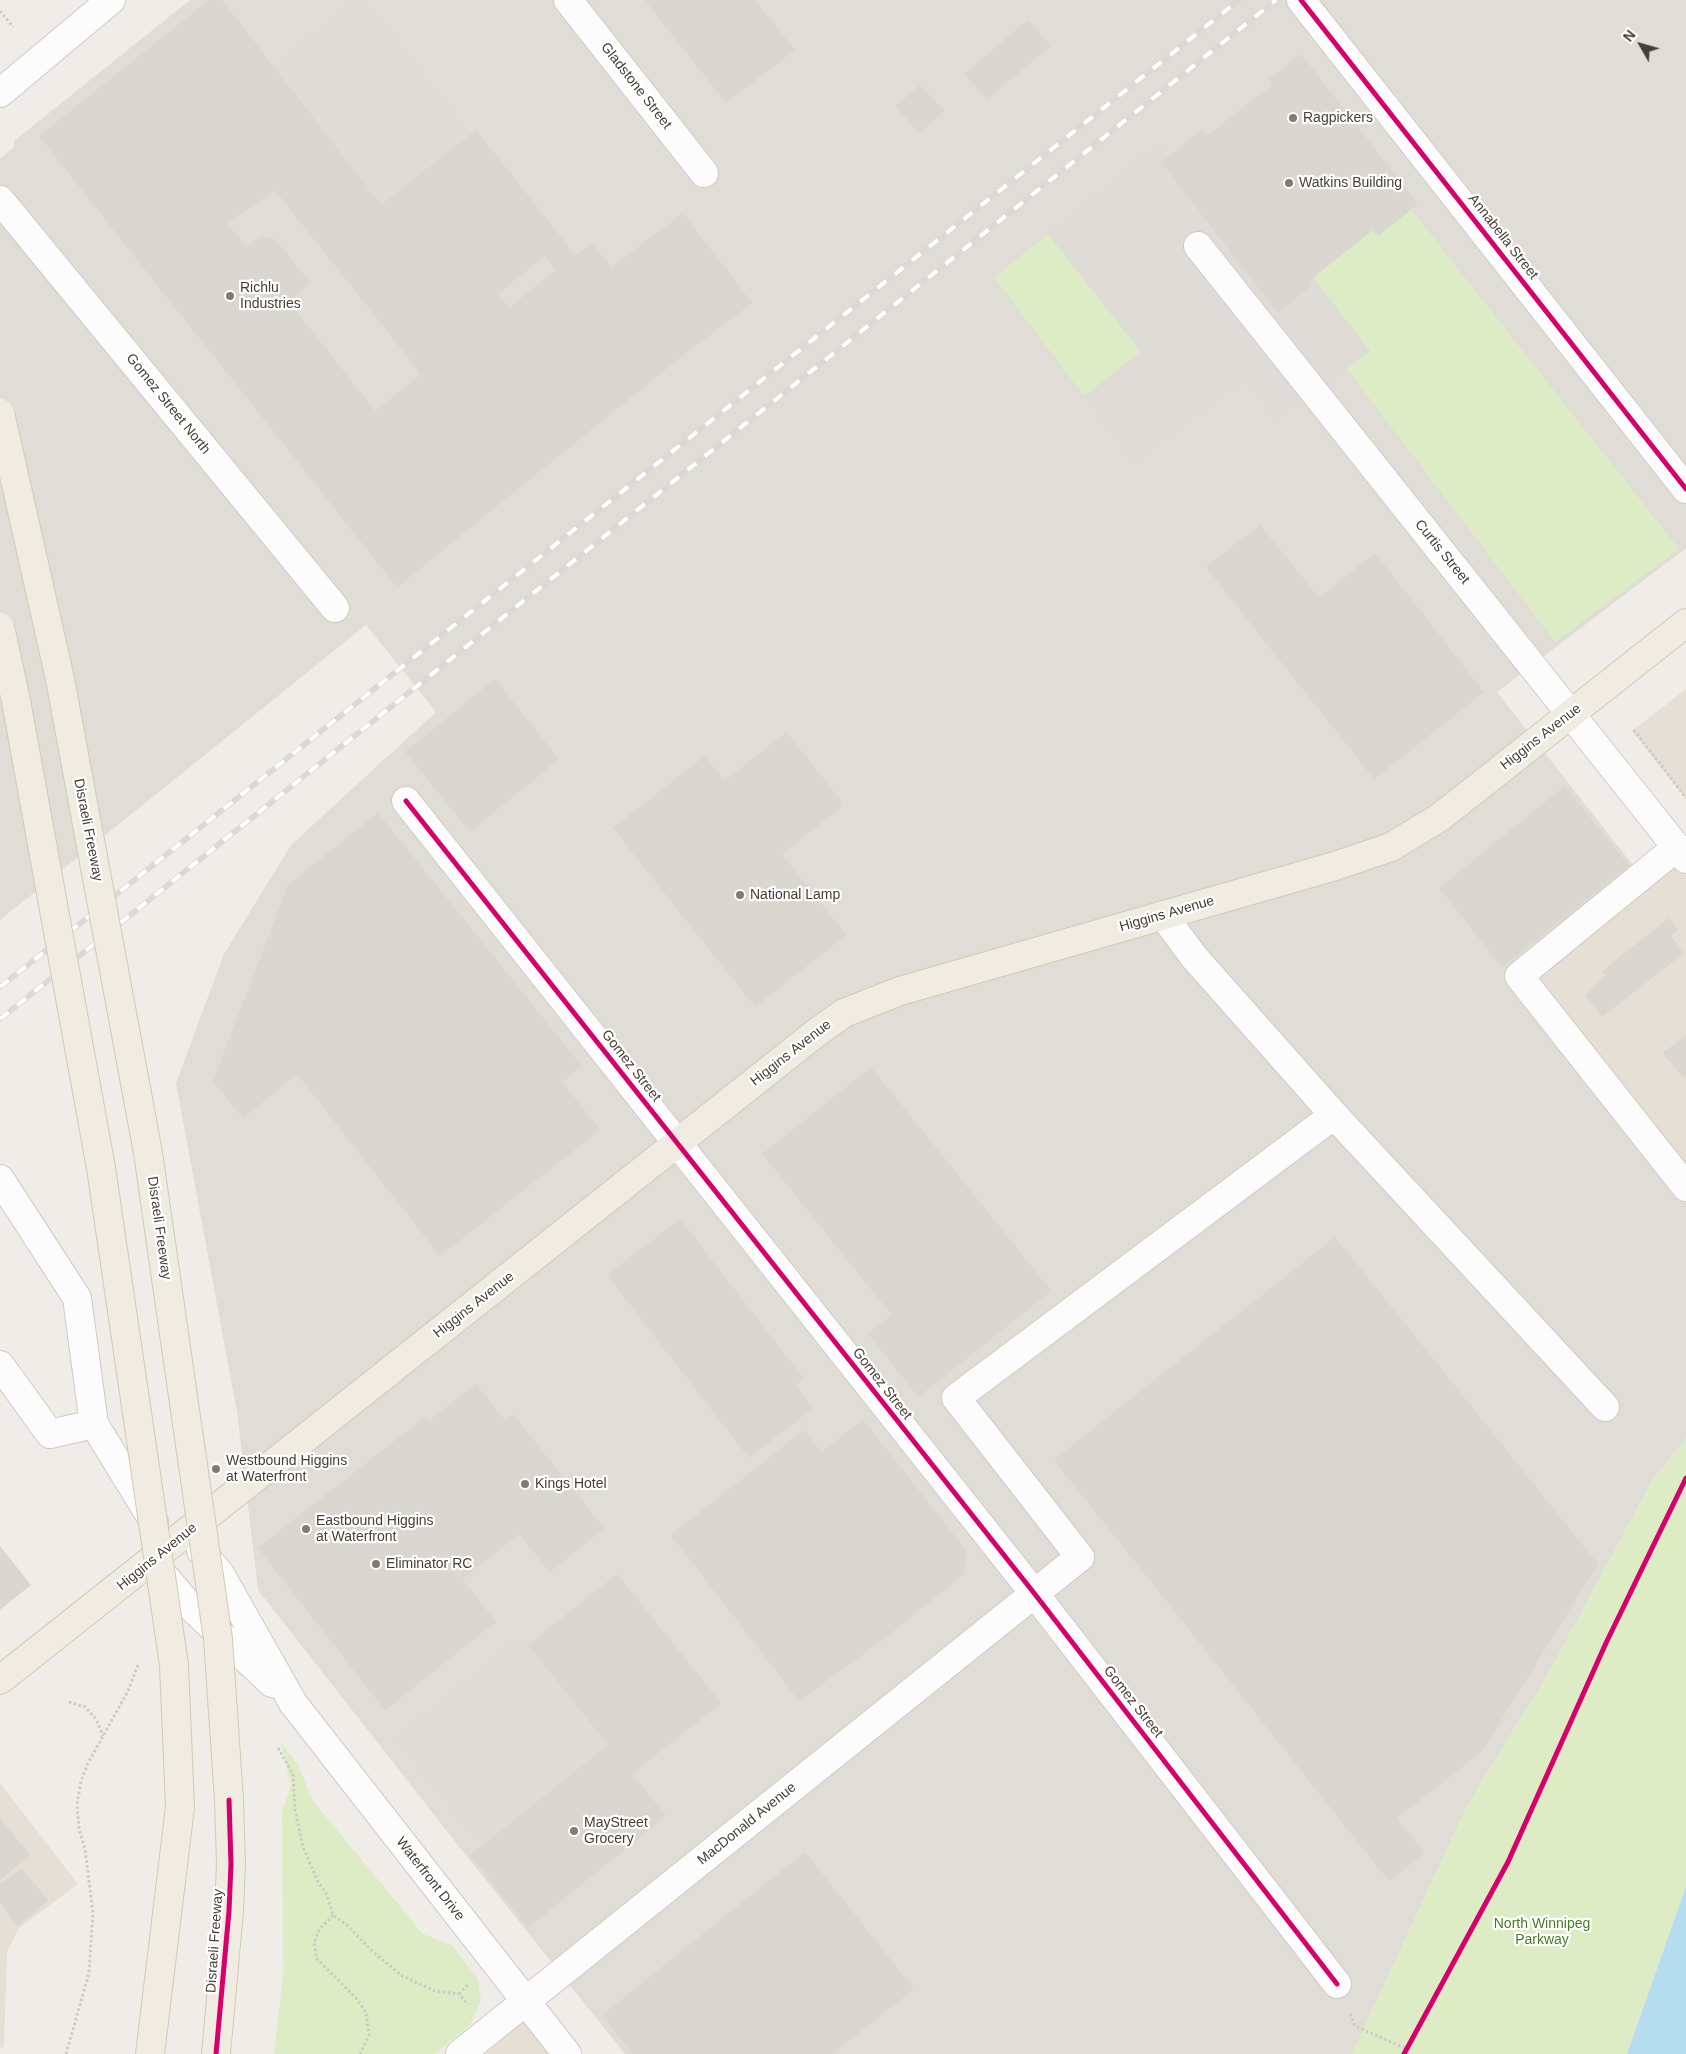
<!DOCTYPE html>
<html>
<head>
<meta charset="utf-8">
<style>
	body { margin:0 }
	#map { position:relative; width:1686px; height:2054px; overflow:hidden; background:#f0ede8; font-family:Arial,sans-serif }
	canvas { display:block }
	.north { position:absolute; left:1616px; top:20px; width:50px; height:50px; -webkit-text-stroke:4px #fff; paint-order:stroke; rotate:308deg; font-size:14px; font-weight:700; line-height:20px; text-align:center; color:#463e34 }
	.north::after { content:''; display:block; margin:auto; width:18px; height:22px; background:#463e34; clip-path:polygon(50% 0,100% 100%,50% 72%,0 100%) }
</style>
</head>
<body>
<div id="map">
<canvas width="1686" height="2054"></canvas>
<div class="north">N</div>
</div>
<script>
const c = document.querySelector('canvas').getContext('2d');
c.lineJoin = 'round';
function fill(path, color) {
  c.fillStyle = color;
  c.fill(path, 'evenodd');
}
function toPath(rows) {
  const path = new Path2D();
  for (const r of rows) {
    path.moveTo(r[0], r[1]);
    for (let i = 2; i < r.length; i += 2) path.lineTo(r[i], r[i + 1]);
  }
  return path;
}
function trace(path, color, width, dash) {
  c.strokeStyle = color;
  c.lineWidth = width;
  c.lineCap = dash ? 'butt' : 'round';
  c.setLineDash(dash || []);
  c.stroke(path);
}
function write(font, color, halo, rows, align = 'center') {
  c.font = font + ' Arial,sans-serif';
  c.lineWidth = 4.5;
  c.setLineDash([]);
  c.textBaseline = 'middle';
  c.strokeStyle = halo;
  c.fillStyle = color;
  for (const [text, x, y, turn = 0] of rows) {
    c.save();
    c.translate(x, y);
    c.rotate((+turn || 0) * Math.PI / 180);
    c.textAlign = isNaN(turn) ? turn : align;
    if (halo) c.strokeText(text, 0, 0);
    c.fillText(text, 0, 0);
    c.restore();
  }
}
fill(toPath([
	[1686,689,1686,799,1632,731],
	[1686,854,1686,1170,1534,977],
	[0,1783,78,1884,19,1928,7,1951,4,2046,0,2049],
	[517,2009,556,2054,458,2054]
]), '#e5dfd5');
fill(toPath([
	[190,0,1686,0,1686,548,1497,692,1636,869,1506,973,1686,1200,1686,1438,1652,1481,1547,1676,1468,1804,1352,2054,625,2054,457,1844,258,1590,237,1412,176,1083,224,954,291,845,436,712,366,625,0,920,0,159,14,147,14,141]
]), '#e0dcd6');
fill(toPath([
	[1407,204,1679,549,1555,642,1347,369,1370,351,1313,277],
	[1048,234,1141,352,1084,396,994,277],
	[1686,1438,1686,1886,1627,2054,1352,2054,1468,1804,1547,1676,1652,1481],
	[281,1743,298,1765,313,1801,423,1934,452,1945,478,1979,481,2000,470,2025,435,2054,274,2054,283,1974,282,1812,291,1786]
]), '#deecc6');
fill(toPath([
	[357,0,364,0,470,134,381,205,272,67],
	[1158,145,1172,163,1313,277,1370,351,1277,419,1244,381,1134,462,1084,396,1141,352,1048,234],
	[521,1637,608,1745,482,1845,396,1738]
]), '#dfdcd8');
fill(toPath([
	[1686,1886,1686,2054,1627,2054]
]), '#b6dcf0');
fill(toPath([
	[209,0,222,0,381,205,476,130,575,255,592,244,612,267,683,213,752,303,681,357,397,587,39,136],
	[275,190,421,374,375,411,288,301,310,283,275,239,261,236,247,247,227,223],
	[545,256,556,270,509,308,498,294],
	[645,0,755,0,795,50,726,103],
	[1028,20,1051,46,987,99,964,74],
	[1301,54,1418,204,1378,236,1373,230,1309,281,1312,286,1278,313,1161,162,1202,130,1206,136,1216,129,1272,85,1268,80],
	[920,85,944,111,919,134,896,106],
	[1260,525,1319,598,1375,553,1484,692,1374,779,1206,567],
	[495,679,559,759,470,832,405,752],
	[787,732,844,805,782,854,846,935,755,1007,613,828,705,756,724,781],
	[1565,786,1629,866,1502,967,1439,888],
	[378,813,582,1066,562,1082,600,1130,440,1256,297,1074,243,1118,213,1081,288,885],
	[1669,918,1678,930,1671,936,1684,953,1602,1017,1585,995,1605,975,1602,971],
	[1686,1035,1686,1076,1683,1078,1663,1053],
	[871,1067,1051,1291,918,1397,868,1334,892,1315,762,1154],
	[680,1219,804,1379,796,1385,813,1408,749,1458,607,1275],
	[1335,1237,1598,1564,1482,1751,1397,1818,1424,1853,1389,1881,1054,1460],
	[476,1384,505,1420,513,1414,604,1528,550,1572,519,1534,462,1579,496,1622,385,1710,258,1548,425,1417,429,1421],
	[863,1420,966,1550,964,1574,885,1638,799,1701,671,1535,804,1430,821,1452],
	[0,1546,31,1585,0,1610],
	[617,1574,721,1703,632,1774,666,1816,528,1928,470,1855,608,1745,528,1645],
	[0,1818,30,1855,0,1880],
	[805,1852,914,1989,832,2054,633,2054,602,2015],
	[22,1868,48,1901,17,1926,0,1903,0,1884]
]), '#dad6d0');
const minor = toPath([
	[568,0,704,173],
	[1301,0,1686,489],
	[0,93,111,0],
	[0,200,335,608],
	[1198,246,1686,859],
	[406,801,1034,1593,1337,1984],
	[1677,847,1519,976,1686,1187],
	[1163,915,1194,957,1334,1115,1605,1407],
	[0,1179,77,1298,94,1424],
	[0,1365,50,1434,94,1424,154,1522],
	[201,1551,220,1574,293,1703,567,2054],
	[153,1563,187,1603,272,1683],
	[460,2054,1080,1557,956,1398,1334,1115]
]);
const major = toPath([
	[0,1680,816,1033,844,1013,900,991,1335,866,1391,847,1439,818,1686,623],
	[150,2054,180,1807],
	[216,2054,229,1911,231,1864,229,1800]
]);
trace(minor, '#cecbc6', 30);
trace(major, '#d4c9b4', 30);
trace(toPath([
	[0,11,13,27],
	[1634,730,1686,798],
	[69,1702,85,1707,96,1719,103,1736],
	[278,1748,293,1774,295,1810,303,1847,318,1882,327,1895,333,1915,347,1925,372,1951,402,1976,435,1991,459,1994,468,2005],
	[333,1915,319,1930,314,1943,317,1959,355,1997,366,2012,369,2035,360,2054],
	[459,1994,469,1983],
	[1350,2014,1355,2026,1407,2049],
	[66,2054,89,1973,93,1913,85,1849,79,1829,77,1804,81,1781,88,1763,128,1691,138,1665]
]), '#cecbc6', 3, [2.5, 2.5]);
trace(minor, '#fdfcfc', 28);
trace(major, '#f1ece2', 28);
const rail = toPath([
	[0,987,1239,0],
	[0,1019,1276,0]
]);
trace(rail, '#d9d9d8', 5.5);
trace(rail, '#fff', 4, [11]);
const majorBridge = toPath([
	[0,413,60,679,148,1153,218,1639,229,1800],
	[0,627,16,701,101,1168,174,1665,180,1807]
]);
trace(majorBridge, '#d4c9b4', 30, []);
trace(majorBridge, '#f1ece2', 28);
trace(toPath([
	[1301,0,1686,489],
	[406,801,1034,1593,1337,1984],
	[216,2054,229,1911,231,1864,229,1800],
	[1404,2054,1508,1862,1606,1643,1686,1478]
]), '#d6006c', 5);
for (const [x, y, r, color] of [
	[1293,118,5,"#827b73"],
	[1289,183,5,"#827b73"],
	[230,296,5,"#827b73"],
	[740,895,5,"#827b73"],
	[216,1469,5,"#827b73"],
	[525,1484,5,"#827b73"],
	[306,1529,5,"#827b73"],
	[376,1564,5,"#827b73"],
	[574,1831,5,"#827b73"]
]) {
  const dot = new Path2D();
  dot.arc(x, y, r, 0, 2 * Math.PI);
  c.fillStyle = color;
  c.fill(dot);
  trace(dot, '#fff', 2);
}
write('14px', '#463e34', '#fff', [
	["Gladstone Street",636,86,52],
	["Annabella Street",1503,237,52],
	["Gomez Street North",168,404,51],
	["Curtis Street",1442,552,51],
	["Higgins Avenue",1541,737,-38],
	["Disraeli Freeway",88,830,79],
	["Higgins Avenue",1167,914,-16],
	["Higgins Avenue",791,1053,-38],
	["Gomez Street",631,1066,52],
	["Disraeli Freeway",159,1228,82],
	["Higgins Avenue",474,1305,-38],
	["Gomez Street",882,1384,52],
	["Higgins Avenue",157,1557,-39],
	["Gomez Street",1133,1702,52],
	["MacDonald Avenue",747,1824,-39],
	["Waterfront Drive",430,1879,52],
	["Disraeli Freeway",215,1941,-86]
]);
write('14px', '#463e34', '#fff', [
	["Ragpickers",1303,118],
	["Watkins Building",1299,183],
	["Richlu",240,288],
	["Industries",240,304],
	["National Lamp",750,895],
	["Westbound Higgins",226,1461],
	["at Waterfront",226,1477],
	["Kings Hotel",535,1484],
	["Eastbound Higgins",316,1521],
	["at Waterfront",316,1537],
	["Eliminator RC",386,1564],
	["MayStreet",584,1823],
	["Grocery",584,1839]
], 'left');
write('14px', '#487b24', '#fff', [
	["North Winnipeg",1542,1924],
	["Parkway",1542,1940]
]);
</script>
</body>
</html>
